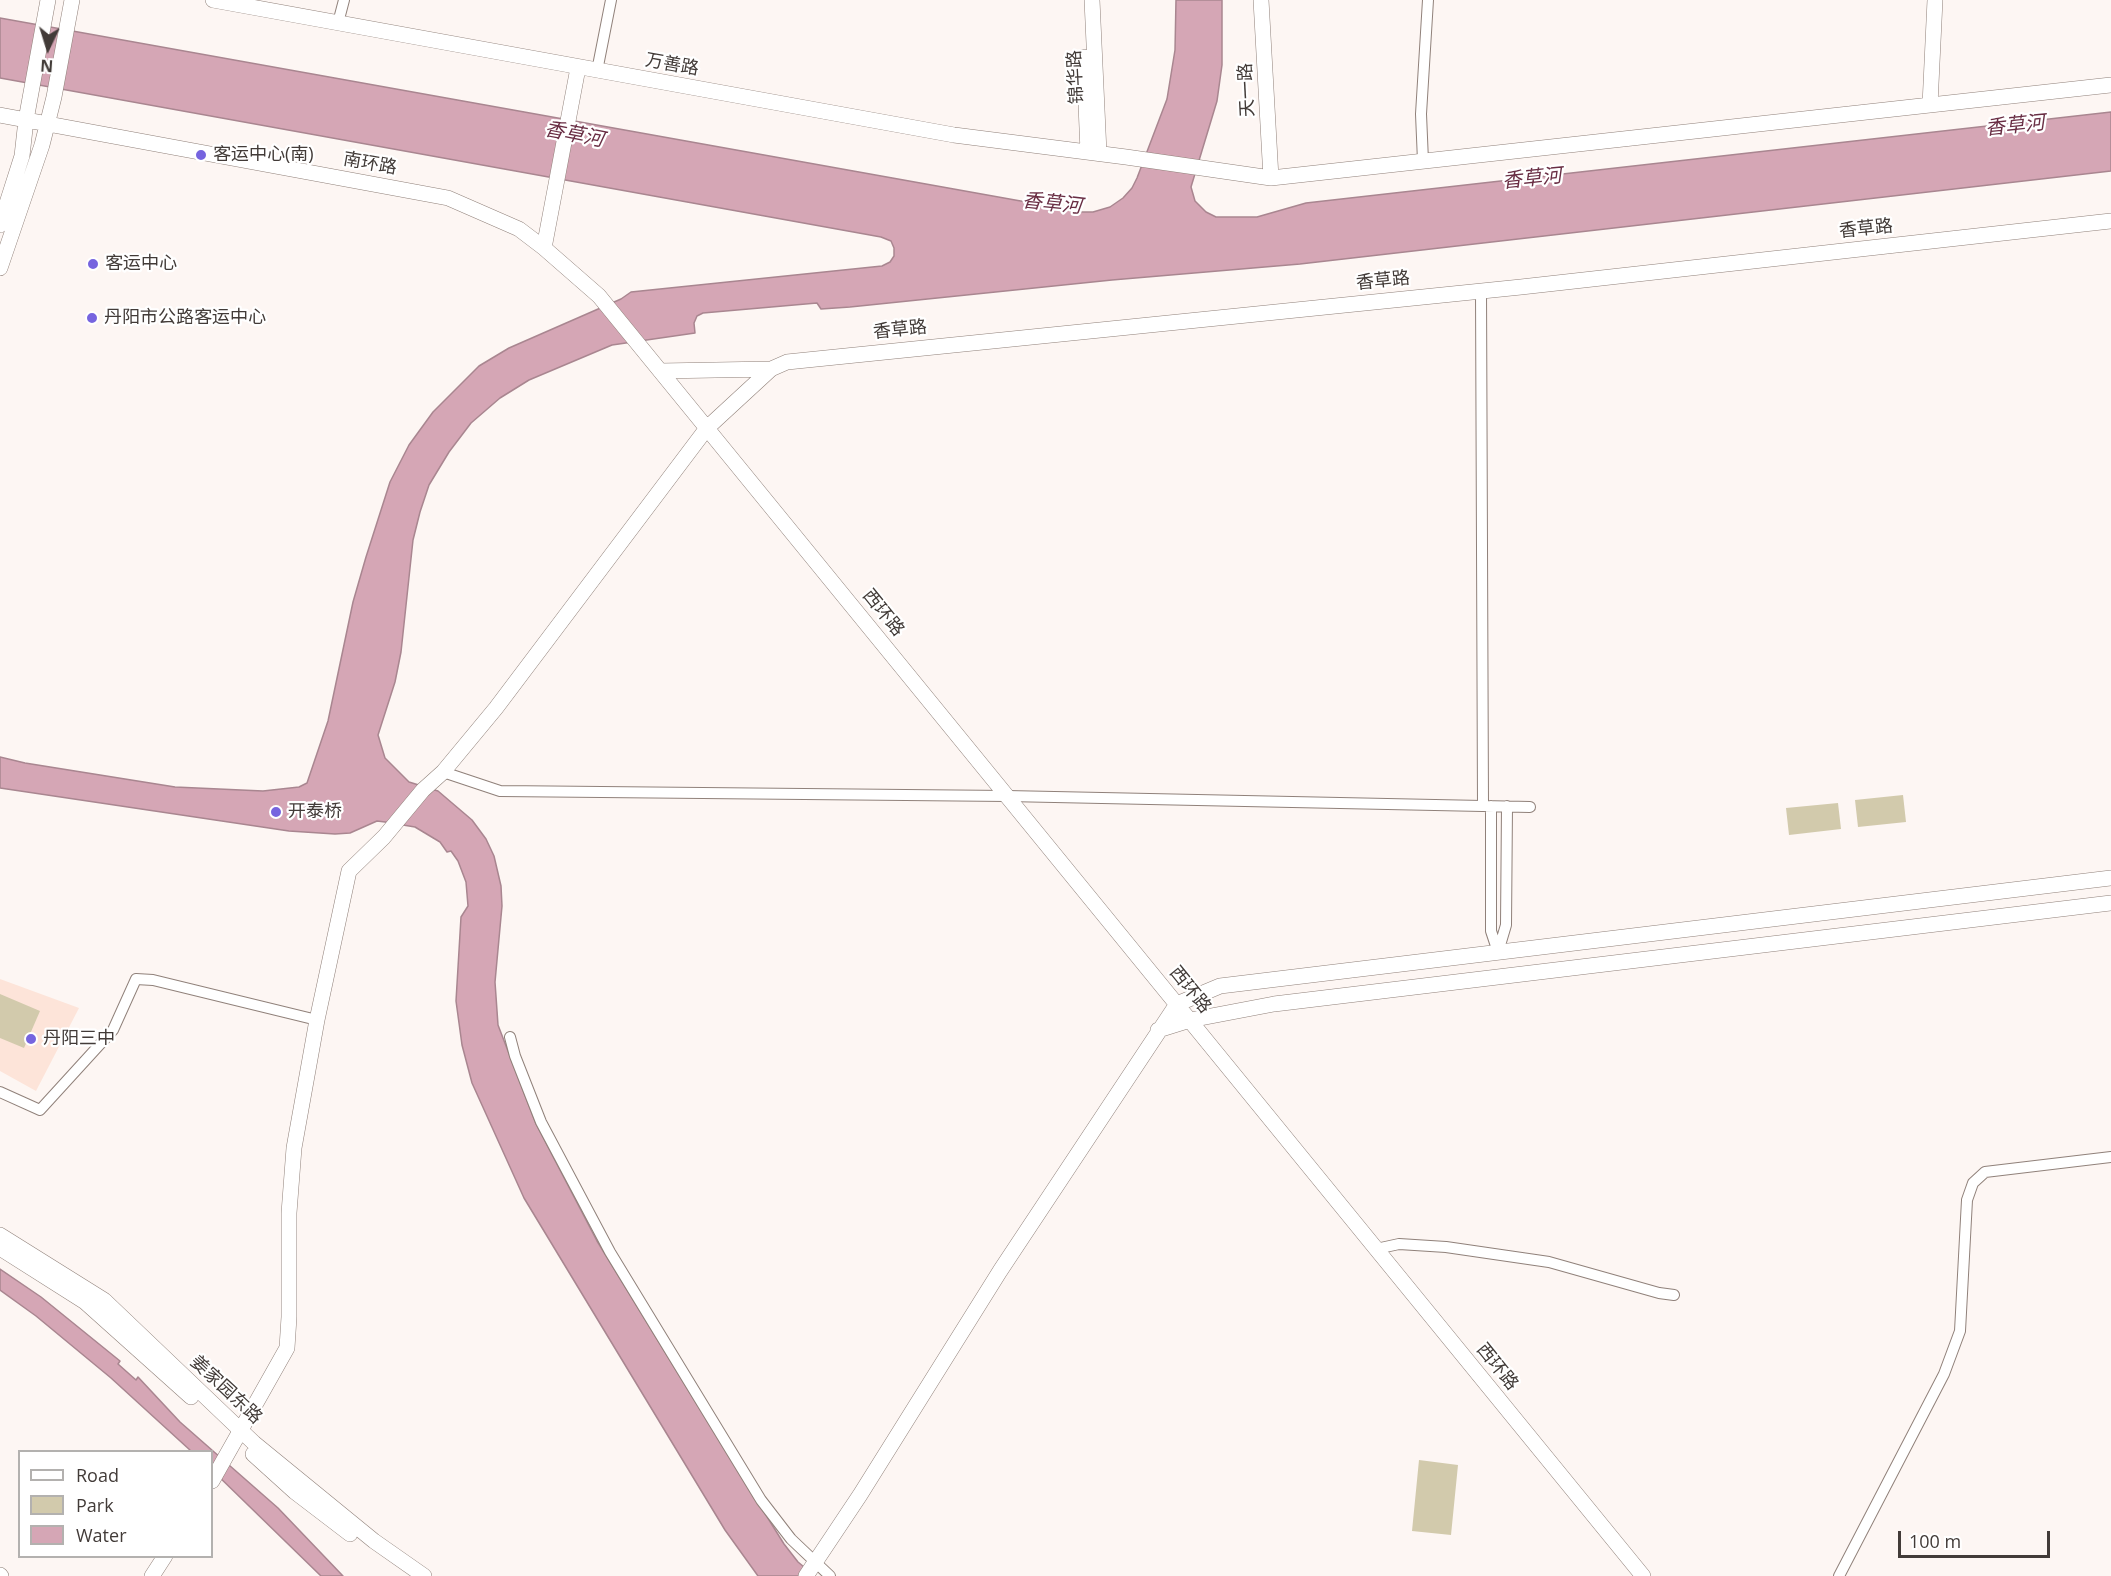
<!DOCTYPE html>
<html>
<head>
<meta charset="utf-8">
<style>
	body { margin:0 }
	#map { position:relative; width:2111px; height:1576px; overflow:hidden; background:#fdf6f3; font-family:"Open Sans",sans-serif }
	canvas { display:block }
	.legend { position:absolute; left:18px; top:1450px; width:195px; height:108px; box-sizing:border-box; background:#fff; border:2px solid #b3b1af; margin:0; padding:8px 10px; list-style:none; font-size:18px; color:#423b38 }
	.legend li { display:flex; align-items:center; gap:12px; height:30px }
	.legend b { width:30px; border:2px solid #b3b1af }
	.north { position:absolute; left:18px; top:18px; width:60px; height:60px; -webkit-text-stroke:4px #fff; paint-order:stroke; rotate:184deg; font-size:16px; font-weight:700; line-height:24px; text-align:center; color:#423b38 }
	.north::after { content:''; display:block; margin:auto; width:21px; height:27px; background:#423b38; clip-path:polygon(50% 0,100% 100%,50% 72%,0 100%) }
	.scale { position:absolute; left:1898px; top:1531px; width:152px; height:27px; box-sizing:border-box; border:3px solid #423b38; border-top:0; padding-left:8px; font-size:18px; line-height:21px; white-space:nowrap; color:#423b38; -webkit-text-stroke:4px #fff; paint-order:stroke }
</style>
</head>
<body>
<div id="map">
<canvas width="2111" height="1576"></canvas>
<ul class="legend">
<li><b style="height:8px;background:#fff"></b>Road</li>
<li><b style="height:16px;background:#d2caac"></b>Park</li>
<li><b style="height:16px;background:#d5a6b5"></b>Water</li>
</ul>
<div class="north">N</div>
<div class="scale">100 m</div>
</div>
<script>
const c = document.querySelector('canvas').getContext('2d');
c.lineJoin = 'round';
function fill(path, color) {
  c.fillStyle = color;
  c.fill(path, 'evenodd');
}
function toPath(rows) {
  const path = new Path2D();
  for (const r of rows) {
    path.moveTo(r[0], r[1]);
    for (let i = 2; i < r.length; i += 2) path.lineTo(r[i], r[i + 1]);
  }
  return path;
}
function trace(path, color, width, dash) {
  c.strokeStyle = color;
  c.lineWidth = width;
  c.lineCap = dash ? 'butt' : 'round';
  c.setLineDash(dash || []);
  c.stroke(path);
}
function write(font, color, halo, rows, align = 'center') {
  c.font = font + ' "Open Sans","Noto Sans SC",sans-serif';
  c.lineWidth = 4.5;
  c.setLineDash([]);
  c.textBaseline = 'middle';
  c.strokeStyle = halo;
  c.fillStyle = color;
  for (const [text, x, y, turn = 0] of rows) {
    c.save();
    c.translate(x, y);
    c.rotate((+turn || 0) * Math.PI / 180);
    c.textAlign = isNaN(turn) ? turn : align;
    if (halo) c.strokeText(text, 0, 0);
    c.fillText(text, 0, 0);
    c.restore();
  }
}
fill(toPath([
	[0,979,79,1008,36,1091,0,1071]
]), '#fde4d9');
fill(toPath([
	[1903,795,1906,822,1858,827,1855,800],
	[1838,803,1841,829,1789,835,1786,808],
	[0,994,40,1011,24,1048,0,1038],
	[1419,1460,1458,1465,1451,1535,1412,1531]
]), '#d2caac');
const water = toPath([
	[1176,0,1222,0,1222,65,1217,101,1191,187,1195,201,1206,212,1216,217,1257,217,1306,203,2111,112,2111,171,1300,264,1112,280,850,307,821,309,817,303,703,313,697,316,694,323,695,333,612,345,529,380,500,398,471,423,449,452,429,485,420,512,413,540,401,652,395,682,378,735,385,758,409,782,438,791,472,820,486,839,494,856,501,886,502,906,495,982,498,1025,536,1124,597,1241,695,1401,784,1544,798,1562,815,1576,758,1576,725,1530,524,1198,472,1083,462,1045,456,1001,461,917,468,906,466,882,458,861,451,851,447,852,440,842,415,827,385,822,377,821,350,833,335,834,289,831,0,788,0,757,25,763,175,787,263,791,299,787,307,783,328,721,353,602,366,557,390,482,409,445,433,412,479,366,509,348,621,299,631,292,882,266,890,262,894,256,894,248,891,241,881,237,0,78,0,18,1082,212,1093,212,1110,207,1123,198,1132,188,1137,178,1167,99,1175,50,1176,0],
	[0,1269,41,1297,120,1361,118,1364,136,1380,138,1377,180,1422,278,1508,343,1576,321,1576,212,1470,212,1452,191,1451,111,1378,36,1316,0,1290,0,1269]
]);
fill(water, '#d5a6b5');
trace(water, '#a98690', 1.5);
const street = toPath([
	[338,23,344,0],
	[597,71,611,0],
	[1423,161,1421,114,1428,0],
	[1481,291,1483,806],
	[443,772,500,791,1007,796,1530,807],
	[1491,806,1491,931,1498,952],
	[1498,952,1506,925,1507,806],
	[510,1037,515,1056,541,1122,610,1252,761,1500,791,1539,830,1576],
	[0,1092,40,1110,113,1030,136,979,153,980,317,1020],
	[1376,1249,1399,1244,1446,1247,1549,1262,1659,1293,1674,1295],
	[1839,1576,1944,1374,1960,1331,1967,1200,1973,1183,1985,1172,2111,1157]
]);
const secondary = toPath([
	[213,0,954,135,1126,157,1271,178,2111,85],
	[1092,0,1099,153],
	[1261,0,1271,178],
	[1084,57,1088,152],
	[1930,105,1935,0],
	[0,115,448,198,519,229,544,248,599,296,1643,1576],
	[0,225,22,156,26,120,48,0],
	[544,248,578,68],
	[0,268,42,145,54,97,72,0],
	[660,371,771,369,787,362,1521,287,2111,221],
	[1158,1030,1190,1020,1274,1004,2111,903],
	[0,1235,104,1300,254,1443,374,1541,424,1576],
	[0,1248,85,1302,191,1397],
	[253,1454,295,1492,350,1534],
	[212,1481,287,1348,289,1317,289,1213,294,1148,317,1020,349,871,384,837,423,790,443,772,496,708,707,428,771,369],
	[0,1575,1,1576],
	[152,1576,165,1556],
	[806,1576,860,1495,1000,1271,1177,1004,1220,986,2111,878]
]);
trace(street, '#90817a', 12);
trace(secondary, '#90817a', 16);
trace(street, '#fff', 10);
trace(secondary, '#fff', 15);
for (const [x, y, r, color] of [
	[201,155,6,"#7664df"],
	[93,264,6,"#7664df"],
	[92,318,6,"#7664df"],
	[276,812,6,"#7664df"],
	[31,1039,6,"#7664df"]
]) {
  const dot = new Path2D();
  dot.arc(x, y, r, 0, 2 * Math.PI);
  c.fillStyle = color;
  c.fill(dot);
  trace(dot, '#fff', 2);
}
write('18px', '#423b38', '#fff', [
	["万善路",672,65,10],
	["锦华路",1076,77,-93],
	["天一路",1247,90,-93],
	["南环路",370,164,10],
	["香草路",1866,229,-6],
	["香草路",1383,281,-6],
	["香草路",900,330,-6],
	["西环路",883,613,51],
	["西环路",1190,990,51],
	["西环路",1497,1367,51],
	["姜家园东路",226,1390,43]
]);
write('18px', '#423b38', '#fff', [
	["客运中心(南)",213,155],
	["客运中心",105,264],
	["丹阳市公路客运中心",104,318],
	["开泰桥",288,812],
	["丹阳三中",43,1039]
], 'left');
write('italic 20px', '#692e44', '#fff', [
	["香草河",2015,126,-6],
	["香草河",574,135,11],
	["香草河",1532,179,-6],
	["香草河",1052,204,6]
]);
</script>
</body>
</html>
